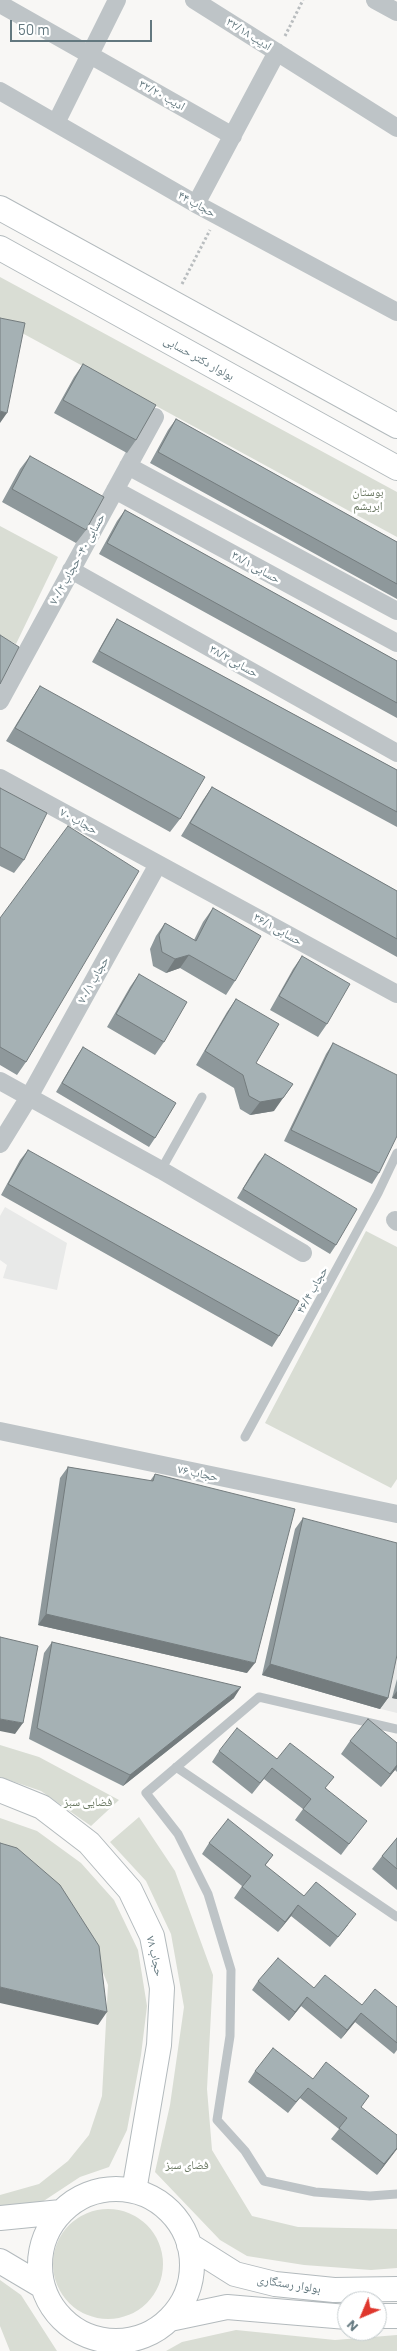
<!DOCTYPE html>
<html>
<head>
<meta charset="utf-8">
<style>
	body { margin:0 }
	#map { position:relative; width:397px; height:2351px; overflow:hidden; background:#f8f7f5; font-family:Barlow,sans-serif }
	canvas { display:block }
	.north { position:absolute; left:337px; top:2291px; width:50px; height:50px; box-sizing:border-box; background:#fff; border:1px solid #c1c9cc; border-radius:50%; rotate:225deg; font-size:14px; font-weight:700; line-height:20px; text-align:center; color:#63787f }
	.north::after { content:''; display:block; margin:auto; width:18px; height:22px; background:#df372d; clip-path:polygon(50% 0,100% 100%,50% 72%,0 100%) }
	.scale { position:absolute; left:10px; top:20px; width:142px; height:22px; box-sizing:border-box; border:2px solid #63787f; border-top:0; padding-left:6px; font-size:15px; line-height:18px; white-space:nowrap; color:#63787f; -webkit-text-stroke:4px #fff; paint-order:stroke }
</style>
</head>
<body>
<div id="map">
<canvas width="397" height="2351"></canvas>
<div class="north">N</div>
<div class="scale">50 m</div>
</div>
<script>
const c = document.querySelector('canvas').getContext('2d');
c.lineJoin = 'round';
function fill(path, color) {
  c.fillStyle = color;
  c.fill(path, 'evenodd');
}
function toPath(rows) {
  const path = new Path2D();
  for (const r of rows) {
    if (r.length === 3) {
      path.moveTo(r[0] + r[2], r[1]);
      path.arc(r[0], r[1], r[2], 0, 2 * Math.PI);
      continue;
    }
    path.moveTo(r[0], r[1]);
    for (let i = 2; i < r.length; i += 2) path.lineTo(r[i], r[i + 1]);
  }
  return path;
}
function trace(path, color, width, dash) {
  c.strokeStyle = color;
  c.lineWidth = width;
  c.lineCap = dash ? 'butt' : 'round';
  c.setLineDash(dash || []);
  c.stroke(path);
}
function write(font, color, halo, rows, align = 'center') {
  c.font = font + ' Barlow,"Noto Naskh Arabic",sans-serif';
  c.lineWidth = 5;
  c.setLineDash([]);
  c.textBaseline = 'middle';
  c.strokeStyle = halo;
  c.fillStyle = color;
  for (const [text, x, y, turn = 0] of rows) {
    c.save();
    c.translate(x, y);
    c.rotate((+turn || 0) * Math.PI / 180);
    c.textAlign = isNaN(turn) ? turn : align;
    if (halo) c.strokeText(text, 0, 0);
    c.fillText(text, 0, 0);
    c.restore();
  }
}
fill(toPath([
	[5,1207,67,1243,57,1290,3,1278,7,1265,0,1260,0,1216],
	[397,1628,397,1713,381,1709]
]), '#e8e9e8');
fill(toPath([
	[0,277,397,492,397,537,0,321],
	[0,526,58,557,16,644,0,636],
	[366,1231,397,1247,397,1479,391,1488,265,1423],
	[0,1745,39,1757,119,1800,91,1826,41,1791,0,1777],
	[139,1817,175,1871,213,1975,207,2089,212,2150,252,2216,298,2227,397,2229,397,2268,371,2270,304,2265,247,2256,220,2240,155,2172,170,2105,184,2007,171,1934,146,1881,110,1842],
	[0,1818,37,1831,81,1863,114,1900,138,1950,147,2006,141,2055,127,2130,109,2167,80,2177,33,2208,0,2210,0,2195,39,2184,68,2161,89,2135,102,2096,108,1985,92,1945,0,1850],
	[108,2264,55],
	[0,2280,21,2295,57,2351,10,2351,0,2326],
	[236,2330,335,2340,397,2335,397,2351,166,2351,182,2342]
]), '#d9ddd4');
const secondary = toPath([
	[0,208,397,426],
	[0,248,397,468],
	[0,1790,42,1807,89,1843,130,1890,152,1936,162,1988,159,2045,134,2191],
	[116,2265,76],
	[0,2218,61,2212],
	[189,2245,235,2274,275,2284,334,2290,397,2289],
	[0,2261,42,2286],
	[377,2316,397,2316],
	[170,2319,227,2307,347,2317]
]);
trace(secondary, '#b3babd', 26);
trace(toPath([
	[285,36,303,0],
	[182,284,210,230]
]), '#b9bdbf', 3, [2.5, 2.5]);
trace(toPath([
	[161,1170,202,1097],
	[245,1437,378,1193,397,1153],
	[397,1729,259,1697,146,1793,178,1834,208,1894,231,1970,230,2036,217,2120,245,2151,264,2181,315,2192,370,2196,397,2194],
	[176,1767,397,1917]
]), '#bec4c7', 9);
trace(toPath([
	[194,0,397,128],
	[375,0,397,12],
	[0,4,233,136],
	[0,91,196,204,397,312],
	[56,123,117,0],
	[196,204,277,52],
	[128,466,397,611],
	[115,490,397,643],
	[71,570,397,753],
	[0,701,155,417],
	[0,778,397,994],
	[0,1081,161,1170,303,1253],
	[0,1144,29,1097,158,864],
	[395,1220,397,1222],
	[0,1431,397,1514]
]), '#bec4c7', 18);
trace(secondary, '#fff', 24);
fill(toPath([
	[83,364,136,440,127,453,54,413,74,377],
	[176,419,397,542,397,599,150,463,168,430],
	[30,456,86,530,76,543,2,502,20,469],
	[125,510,397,661,397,718,99,554,117,521],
	[117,619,397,770,397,827,92,662,110,630],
	[40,686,180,819,170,832,6,741,31,700],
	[212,787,397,891,397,957,181,836,203,800],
	[0,788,24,860,14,873,0,866],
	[213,908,235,981,226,995,180,968,166,973,153,966,150,949,156,936,165,923,194,940,203,922],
	[0,918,26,1062,17,1075,0,1065],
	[302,956,327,1024,318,1037,270,1010,293,969],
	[139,974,164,1042,155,1055,107,1027,130,987],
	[236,999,256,1063,274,1111,250,1115,240,1109,234,1088,196,1065,227,1012],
	[333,1043,379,1173,372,1184,284,1141,326,1054],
	[83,1047,155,1138,149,1147,56,1092,77,1056],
	[28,1150,279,1336,272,1347,1,1195,20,1160],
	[265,1154,336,1245,330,1254,237,1198,258,1163],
	[68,1467,150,1481,155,1474,247,1673,38,1625,60,1478],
	[303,1518,388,1698,380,1709,262,1675,295,1529],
	[52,1642,234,1698,123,1786,29,1739,44,1653],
	[397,1679,397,1699,392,1698],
	[350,1741,397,1743,397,1772,395,1770,381,1787,341,1754],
	[219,1751,277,1759,326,1788,359,1831,341,1855,295,1820,303,1809,264,1779,252,1794,212,1762],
	[397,1838,397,1890,372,1869,382,1856],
	[209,1843,273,1855,265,1866,304,1896,348,1925,330,1947,291,1916,278,1932,234,1898,242,1886,202,1854],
	[258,1981,314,1988,362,2005,397,2007,397,2050,394,2054,355,2022,341,2039,301,2006,289,2021,252,1990],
	[255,2071,313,2079,362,2108,397,2149,377,2175,331,2139,339,2129,300,2098,288,2113,248,2082]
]), '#8e989b');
fill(toPath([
	[0,411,7,413,0,423],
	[189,955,180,968,166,973,175,959],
	[293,1084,274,1111,250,1115,260,1102],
	[46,1614,255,1663,247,1673,38,1625],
	[270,1664,388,1698,380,1709,262,1675],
	[241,1687,234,1698,123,1786,130,1775],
	[397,1691,397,1699,392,1698],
	[0,1719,23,1723,15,1734,0,1731],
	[397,1765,397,1767,395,1770,381,1787],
	[298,1905,291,1916,278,1932,285,1922],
	[0,1987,107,2012,98,2025,0,2003],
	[307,1997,301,2006,289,2021,295,2012],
	[361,2013,355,2022,341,2039,347,2030],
	[397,2148,397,2149,377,2175,384,2164]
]), '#747c7e');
const building = toPath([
	[0,318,25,323,7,413,0,411,0,318],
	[83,364,156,405,136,440,63,400,83,364],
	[176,419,397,542,397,584,158,452,176,419],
	[30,456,104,497,86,530,12,489,30,456],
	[125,510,397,661,397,703,107,543,125,510],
	[117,619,397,770,397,812,99,651,117,619],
	[0,635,19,647,0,684,0,635],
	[40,686,205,777,180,819,15,728,40,686],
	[212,787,397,891,397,939,190,823,212,787],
	[0,788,47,813,24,860,0,847,0,788],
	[68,826,139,871,26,1062,0,1047,0,918,68,826],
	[213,908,261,936,235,981,189,955,175,959,162,952,159,935,165,923,196,941,213,908],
	[302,956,350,984,327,1024,279,996,302,956],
	[139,974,187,1002,164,1042,116,1014,139,974],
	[236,999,279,1024,256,1063,293,1084,283,1098,260,1102,249,1096,243,1075,205,1051,236,999],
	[333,1043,397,1075,397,1136,379,1173,291,1130,333,1043],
	[83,1047,176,1103,155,1138,62,1083,83,1047],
	[28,1150,299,1301,279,1336,8,1184,28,1150],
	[265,1154,357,1209,336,1245,243,1189,265,1154],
	[68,1467,153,1481,155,1474,295,1509,255,1663,46,1614,68,1467],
	[303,1518,397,1543,397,1655,388,1698,270,1664,303,1518],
	[0,1637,38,1646,23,1723,0,1719,0,1637],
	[52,1642,241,1687,130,1775,37,1728,52,1642],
	[368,1719,397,1743,397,1765,390,1774,350,1741,368,1719],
	[237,1728,277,1759,290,1743,334,1777,325,1788,367,1821,349,1844,303,1809,311,1799,272,1768,260,1783,219,1751,237,1728],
	[228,1819,273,1855,265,1865,304,1896,316,1882,356,1914,338,1937,298,1905,285,1922,242,1887,251,1876,209,1843,228,1819],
	[397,1838,397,1869,382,1856,397,1838],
	[0,1843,17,1848,60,1885,99,1946,107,2012,0,1987,0,1843],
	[278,1958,314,1988,325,1975,362,2005,375,1989,397,2007,397,2043,361,2013,347,2030,307,1997,295,2012,258,1981,278,1958],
	[273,2048,313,2079,326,2062,369,2096,361,2107,397,2135,397,2148,384,2164,339,2128,347,2118,308,2088,296,2102,255,2071,273,2048]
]);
fill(building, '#a5b1b4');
trace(building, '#747c7e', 1);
write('12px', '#63787f', '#fff', [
	["ادیب ۳۲/۱۸",249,34,32],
	["ادیب ۳۲/۲۰",162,95,29],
	["حجاب ۴۴",197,204,29],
	["بولوار دکتر حسابی",199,358,29],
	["حسابی ۴۰- حجاب ۷۰/۲",77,559,-61],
	["حسابی ۳۸/۱",256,567,29],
	["حسابی ۳۸/۳",234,661,29],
	["حجاب ۷۰",79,821,29],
	["حسابی ۳۶/۱",278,929,29],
	["حجاب ۷۰/۱",93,980,-61],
	["حجاب ۴۶/۴",312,1290,-61],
	["حجاب ۷۶",198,1473,12],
	["حجاب ۷۸",155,1956,77],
	["بولوار رستگاری",289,2284,9]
]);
write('12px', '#6a7862', '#fff', [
	["بوستان",368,492],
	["ابریشم",368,506],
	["فضایی سبز",88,1802],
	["فضای سبز",187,2165]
]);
</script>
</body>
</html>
